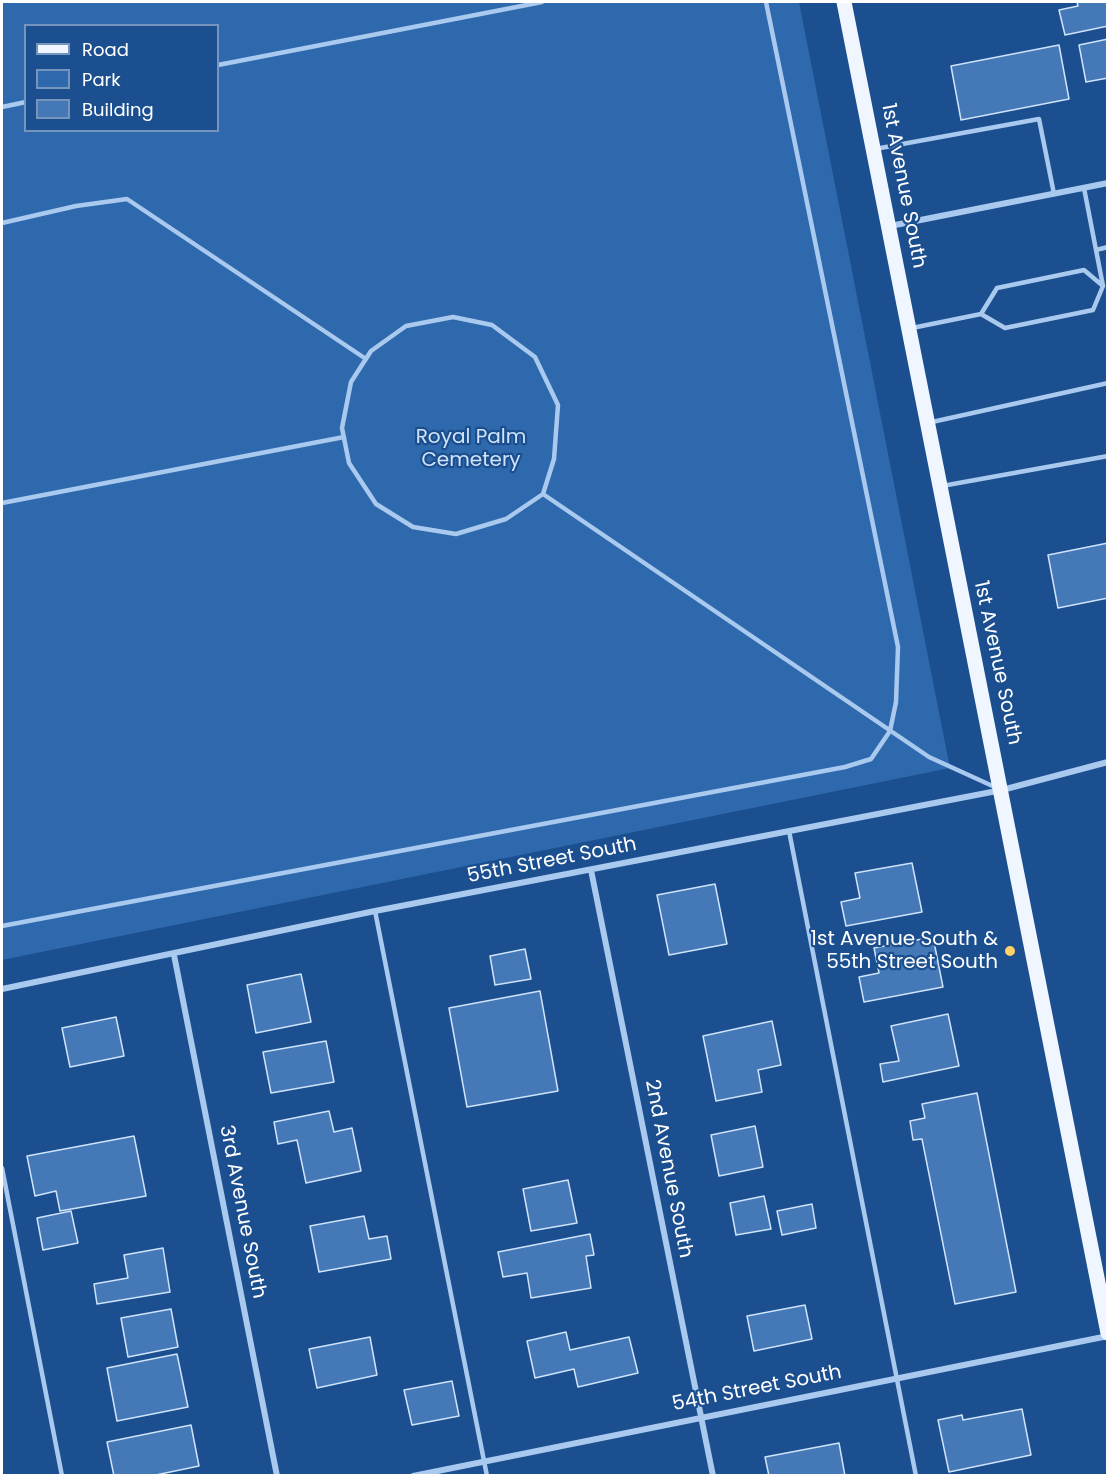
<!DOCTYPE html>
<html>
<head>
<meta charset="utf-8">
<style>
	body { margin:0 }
	#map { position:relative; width:1109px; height:1477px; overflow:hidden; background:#1b4f8f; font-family:Poppins,sans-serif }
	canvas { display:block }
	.frame { position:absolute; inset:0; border:3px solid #fff; pointer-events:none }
	.legend { position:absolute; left:24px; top:24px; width:195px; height:108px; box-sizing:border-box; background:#1b4f8f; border:2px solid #7695bc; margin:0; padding:8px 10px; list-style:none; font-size:18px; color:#fff }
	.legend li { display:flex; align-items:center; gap:12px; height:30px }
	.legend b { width:30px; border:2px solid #7695bc }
</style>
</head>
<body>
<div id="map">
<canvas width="1109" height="1477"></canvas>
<div class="frame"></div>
<ul class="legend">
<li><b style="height:8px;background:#f0f6ff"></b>Road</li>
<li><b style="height:16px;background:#2e69ad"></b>Park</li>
<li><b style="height:16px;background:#4478b7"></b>Building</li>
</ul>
</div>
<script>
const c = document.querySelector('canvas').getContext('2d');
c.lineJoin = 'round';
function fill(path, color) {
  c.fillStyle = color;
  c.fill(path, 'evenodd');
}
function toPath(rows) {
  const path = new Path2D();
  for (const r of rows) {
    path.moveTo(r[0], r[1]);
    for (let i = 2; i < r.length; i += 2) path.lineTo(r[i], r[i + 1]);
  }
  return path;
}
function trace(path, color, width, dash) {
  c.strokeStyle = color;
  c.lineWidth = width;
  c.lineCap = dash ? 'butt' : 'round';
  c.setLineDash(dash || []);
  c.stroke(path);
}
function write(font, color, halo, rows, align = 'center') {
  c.font = font + ' Poppins,sans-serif';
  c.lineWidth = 4.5;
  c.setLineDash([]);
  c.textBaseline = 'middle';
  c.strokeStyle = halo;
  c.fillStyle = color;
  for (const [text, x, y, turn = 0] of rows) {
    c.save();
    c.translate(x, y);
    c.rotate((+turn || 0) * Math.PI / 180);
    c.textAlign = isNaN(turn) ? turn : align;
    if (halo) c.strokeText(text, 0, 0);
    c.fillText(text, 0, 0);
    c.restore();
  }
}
fill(toPath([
	[2,2,799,2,950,768,2,960],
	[26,26,218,26,218,130,26,130]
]), '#2e69ad');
const building = toPath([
	[1077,2,1108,2,1108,26,1065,35,1059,10,1078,6,1077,2],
	[1108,39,1108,78,1086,82,1079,45,1108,39],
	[1059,45,1069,99,961,120,951,66,1059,45],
	[1108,543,1108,598,1058,608,1048,555,1108,543],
	[912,863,922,912,846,926,841,902,860,898,855,873,912,863],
	[715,884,727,944,669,955,657,895,715,884],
	[933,937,943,987,864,1002,859,977,879,973,874,948,933,937],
	[525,949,531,979,495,985,490,956,525,949],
	[301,974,311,1022,256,1033,247,985,301,974],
	[540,991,558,1091,467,1107,449,1008,540,991],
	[948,1014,959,1066,883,1082,880,1064,899,1061,891,1026,948,1014],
	[116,1017,124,1056,70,1067,62,1028,116,1017],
	[772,1021,781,1065,758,1070,762,1092,716,1101,703,1036,772,1021],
	[326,1041,334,1082,271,1093,263,1052,326,1041],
	[977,1093,1016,1292,955,1304,922,1139,913,1140,910,1121,925,1118,922,1104,977,1093],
	[329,1111,334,1132,352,1128,361,1171,306,1183,297,1140,278,1144,274,1122,329,1111],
	[755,1126,763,1167,719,1176,711,1135,755,1126],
	[134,1136,146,1196,60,1211,56,1191,35,1196,27,1156,134,1136],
	[568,1180,577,1223,531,1231,523,1189,568,1180],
	[764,1196,771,1229,736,1235,730,1203,764,1196],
	[812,1204,816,1228,782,1235,777,1211,812,1204],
	[71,1211,78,1243,43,1250,37,1218,71,1211],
	[364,1216,369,1239,387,1236,391,1259,319,1272,310,1226,364,1216],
	[590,1234,594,1255,586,1256,591,1288,531,1298,527,1273,503,1277,498,1252,590,1234],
	[163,1248,170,1292,97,1304,94,1284,128,1278,124,1255,163,1248],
	[805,1305,812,1339,754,1351,747,1316,805,1305],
	[171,1309,178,1347,128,1357,121,1318,171,1309],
	[566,1332,570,1350,629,1337,638,1373,578,1387,574,1369,535,1378,527,1341,566,1332],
	[370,1337,377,1375,317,1388,309,1349,370,1337],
	[177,1354,188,1407,117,1421,107,1368,177,1354],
	[452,1381,459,1416,412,1425,404,1390,452,1381],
	[1022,1409,1031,1455,949,1472,938,1420,962,1415,963,1420,1022,1409],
	[191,1425,199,1466,151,1476,114,1476,107,1442,191,1425],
	[839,1443,845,1476,769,1476,765,1457,839,1443]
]);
fill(building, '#4478b7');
trace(building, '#cfe3fa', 1.5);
trace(toPath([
	[218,65,542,2],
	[2,107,26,102],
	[875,149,1039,119,1054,194],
	[2,223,76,206,127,199,366,359],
	[1096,250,1108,247],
	[981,314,997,288,1084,270,1103,286],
	[453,317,492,325,535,357,558,405,554,459,543,494,506,519,456,534,413,527,376,504,349,463,342,428,351,382,371,351,406,326,453,317],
	[912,328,981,314,1005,328,1093,310,1103,286,1084,188],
	[932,422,1108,383],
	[942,486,1108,456],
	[543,494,929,757,997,788],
	[2,503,344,437],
	[789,831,916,1476],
	[375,911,487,1476],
	[2,926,845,767,871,759,890,731,896,702,898,647,766,2],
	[2,1168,62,1476]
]), '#a9c9ee', 4.5);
trace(toPath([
	[890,226,1108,183],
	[591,870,713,1476],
	[174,955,277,1476],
	[2,989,375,911,1002,790,1108,762],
	[413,1476,1108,1336]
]), '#a9c9ee', 6);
trace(toPath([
	[844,2,1108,1333]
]), '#f0f6ff', 15);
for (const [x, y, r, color] of [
	[1010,951,6,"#ffd166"]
]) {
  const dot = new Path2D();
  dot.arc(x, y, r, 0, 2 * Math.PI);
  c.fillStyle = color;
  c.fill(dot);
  trace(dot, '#1b4f8f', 2);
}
write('20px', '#fff', '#1b4f8f', [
	["1st Avenue South",903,186,79],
	["1st Avenue South",997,663,78],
	["55th Street South",552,861,-11],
	["2nd Avenue South",668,1169,79],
	["3rd Avenue South",242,1212,79],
	["54th Street South",757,1389,-11]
]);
write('20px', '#cfe3fa', '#1b4f8f', [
	["Royal Palm",471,438],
	["Cemetery",471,461]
]);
write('20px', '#fff', '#1b4f8f', [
	["1st Avenue South &",998,940],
	["55th Street South",998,963]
], 'right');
</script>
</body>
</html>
